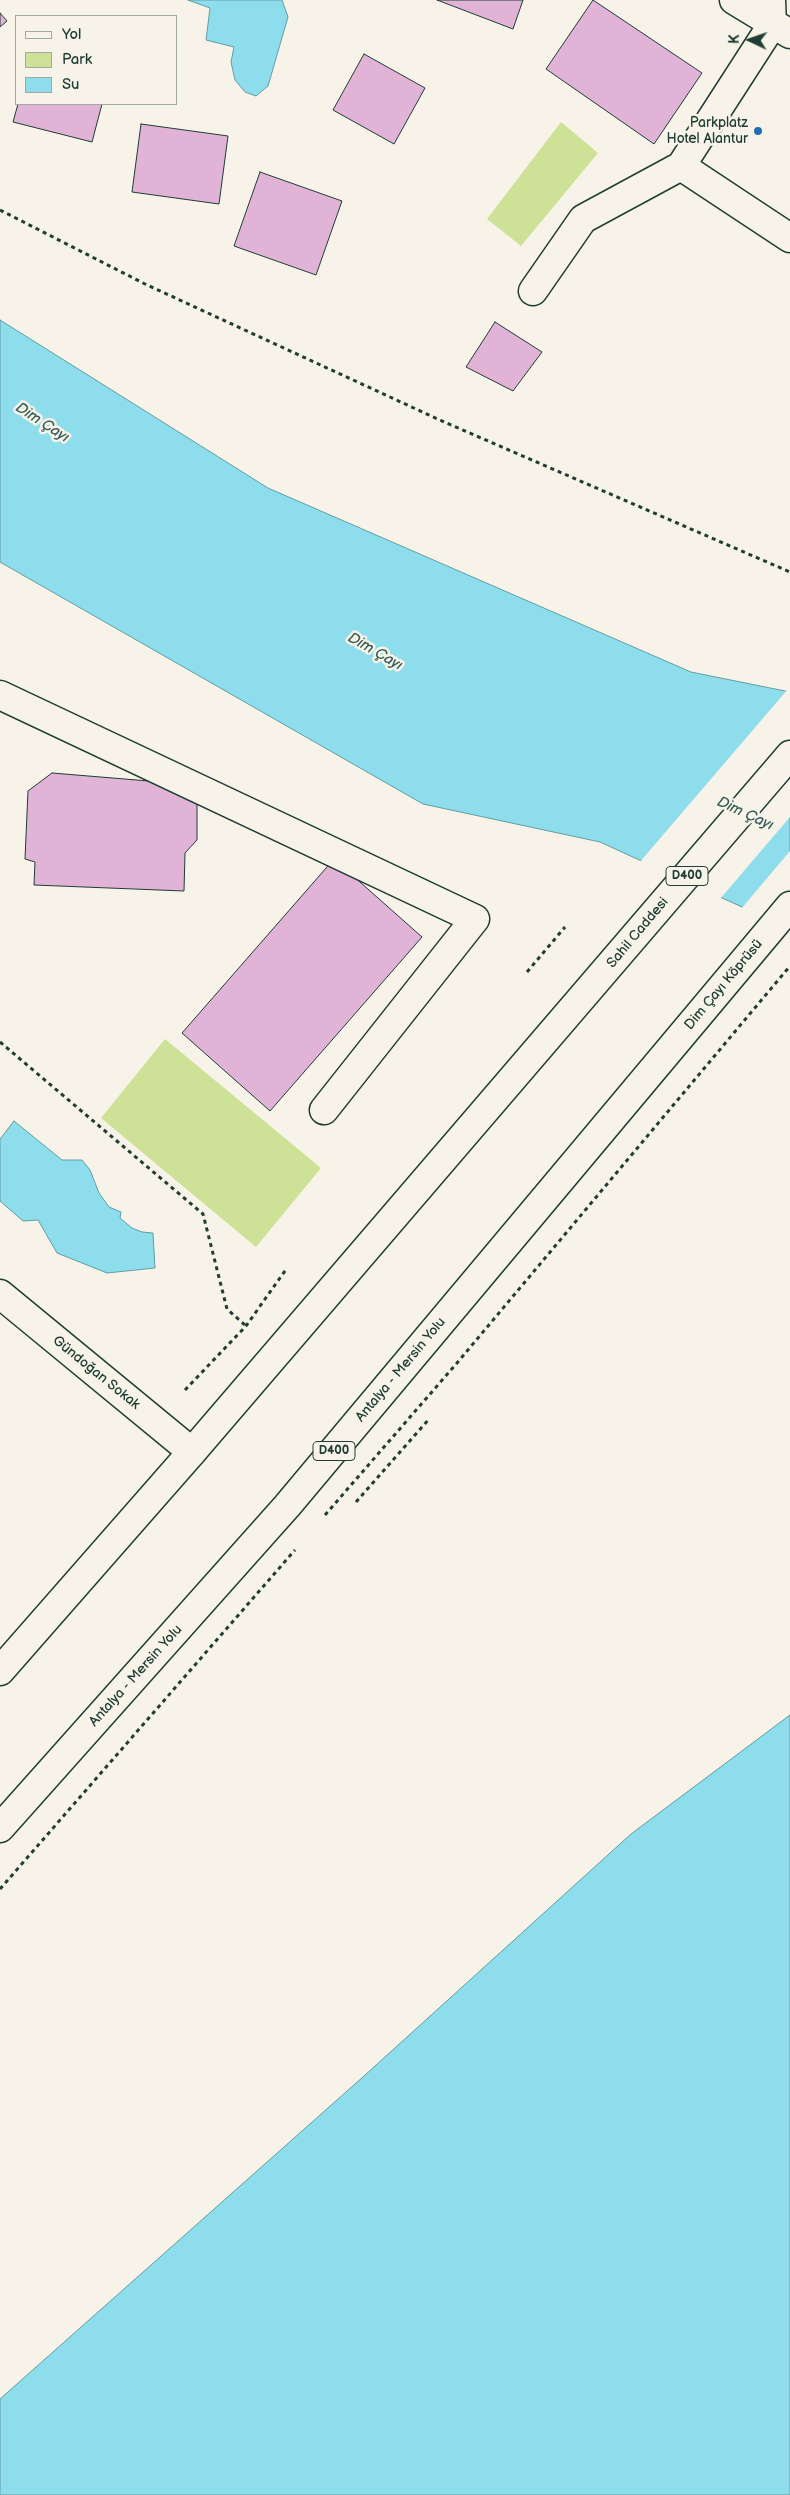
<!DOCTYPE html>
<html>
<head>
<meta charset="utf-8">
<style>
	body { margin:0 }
	#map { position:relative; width:790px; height:2495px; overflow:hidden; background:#f7f3e8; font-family:"Balsamiq Sans",sans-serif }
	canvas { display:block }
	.legend { position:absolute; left:15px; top:15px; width:162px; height:90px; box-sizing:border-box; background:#f7f3e8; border:1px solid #a1aaa0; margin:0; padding:6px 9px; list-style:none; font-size:15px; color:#1f3d34 }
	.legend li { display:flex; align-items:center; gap:10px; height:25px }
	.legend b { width:25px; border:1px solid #a1aaa0 }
	.north { position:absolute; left:725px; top:15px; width:50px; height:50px; -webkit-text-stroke:4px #f7f3e8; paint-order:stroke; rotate:273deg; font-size:14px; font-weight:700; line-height:20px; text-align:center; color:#1f3d34 }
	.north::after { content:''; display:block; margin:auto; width:18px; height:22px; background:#1f3d34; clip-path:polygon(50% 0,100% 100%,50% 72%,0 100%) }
</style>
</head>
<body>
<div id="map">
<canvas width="790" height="2495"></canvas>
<ul class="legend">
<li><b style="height:6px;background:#f7f3e8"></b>Yol</li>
<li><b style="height:14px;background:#cee297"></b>Park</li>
<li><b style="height:14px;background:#8eddec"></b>Su</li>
</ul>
<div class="north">K</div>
</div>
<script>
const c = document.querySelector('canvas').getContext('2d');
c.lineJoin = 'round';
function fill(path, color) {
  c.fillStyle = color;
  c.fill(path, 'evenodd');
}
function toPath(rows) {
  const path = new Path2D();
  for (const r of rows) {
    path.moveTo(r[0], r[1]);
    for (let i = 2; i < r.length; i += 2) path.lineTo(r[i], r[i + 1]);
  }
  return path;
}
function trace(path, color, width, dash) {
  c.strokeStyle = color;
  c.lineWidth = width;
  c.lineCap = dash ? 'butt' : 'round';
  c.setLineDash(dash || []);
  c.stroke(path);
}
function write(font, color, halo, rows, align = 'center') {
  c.font = font + ' "Balsamiq Sans",sans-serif';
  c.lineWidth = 5;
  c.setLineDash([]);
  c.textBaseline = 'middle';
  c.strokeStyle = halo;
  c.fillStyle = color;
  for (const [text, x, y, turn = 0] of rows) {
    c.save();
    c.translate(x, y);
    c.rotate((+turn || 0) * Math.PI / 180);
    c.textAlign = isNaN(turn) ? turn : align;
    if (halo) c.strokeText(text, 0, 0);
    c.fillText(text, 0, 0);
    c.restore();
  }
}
fill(toPath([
	[561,122,598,153,521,246,487,219],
	[165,1039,321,1168,256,1247,101,1118]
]), '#cee297');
const water = toPath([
	[188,0,282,0,288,17,268,86,256,96,245,92,235,80,231,62,234,47,206,40,210,8,188,0],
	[0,320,268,488,691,672,790,692,790,929,600,842,423,804,0,562,0,320],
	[14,1121,62,1160,82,1160,90,1170,99,1193,109,1207,121,1212,120,1218,132,1228,142,1232,153,1233,155,1268,107,1273,57,1253,38,1220,23,1221,0,1201,0,1139,14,1121],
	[790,1715,790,2495,0,2495,0,2399,364,2076,631,1834,790,1715]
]);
fill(water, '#8eddec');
trace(water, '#629da2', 1);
fill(toPath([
	[788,689,790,690,790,817,720,899,639,863],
	[790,851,790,931,741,909]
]), '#f7f3e8');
const building = toPath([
	[437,0,523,0,513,29,437,0],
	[593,0,702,73,654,144,546,69,593,0],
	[0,13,7,21,0,27,0,13],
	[364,54,425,88,394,144,333,110,364,54],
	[18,104,102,104,92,142,13,122,18,104],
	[141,124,228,136,219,204,132,192,141,124],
	[260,172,342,201,316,275,234,246,260,172],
	[495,322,542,352,513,391,466,367,495,322],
	[52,773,173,783,197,798,197,840,185,853,184,891,34,885,35,862,25,859,28,791,52,773],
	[334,859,422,937,270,1111,182,1033,334,859]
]);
fill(building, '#e0b3d7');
trace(building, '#1f3d34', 1);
const minor = toPath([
	[734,0,790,34],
	[771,0,772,25,681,166,790,238],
	[533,291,583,219,681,166],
	[0,695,475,919,324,1110],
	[0,1294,192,1452]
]);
const highway = toPath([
	[0,1671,192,1452,790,755],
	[0,1828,287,1506,790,906]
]);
trace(minor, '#1f3d34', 31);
trace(highway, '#1f3d34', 31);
trace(toPath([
	[0,210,145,284,442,421,790,572],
	[527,972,565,927],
	[0,1042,203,1214,227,1309,246,1326],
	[185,1390,246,1326,287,1268],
	[356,1502,429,1419],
	[325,1515,457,1363,790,966],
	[0,1889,295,1550]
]), '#1f3d34', 3, [4, 4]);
trace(minor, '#f7f3e8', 28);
trace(highway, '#f7f3e8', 28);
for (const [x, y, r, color] of [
	[758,131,5,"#1f6fb2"]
]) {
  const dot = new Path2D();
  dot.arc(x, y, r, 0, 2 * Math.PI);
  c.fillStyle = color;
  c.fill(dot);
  trace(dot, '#f7f3e8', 2);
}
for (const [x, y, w] of [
	[687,876,42],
	[334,1451,42]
]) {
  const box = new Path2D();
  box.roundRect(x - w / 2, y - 9.5, w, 19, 4);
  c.fillStyle = '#f7f3e8';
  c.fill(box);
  trace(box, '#1f3d34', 1);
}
write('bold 12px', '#1f3d34', null, [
	["D400",687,876],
	["D400",334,1451]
]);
write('14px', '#1f3d34', '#f7f3e8', [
	["Parkplatz",748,123],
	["Hotel Alantur",748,139]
], 'right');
write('14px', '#1f3d34', '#f7f3e8', [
	["Sahil Caddesi",638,933,-50],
	["Dim Çayı Köprüsü",724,985,-50],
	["Antalya - Mersin Yolu",401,1370,-50],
	["Gündoğan Sokak",96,1373,39],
	["Antalya - Mersin Yolu",136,1676,-48]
]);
write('italic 15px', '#355d59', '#f7f3e8', [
	["Dim Çayı",42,423,33],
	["Dim Çayı",375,652,30],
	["Dim Çayı",745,814,25]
]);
</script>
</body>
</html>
